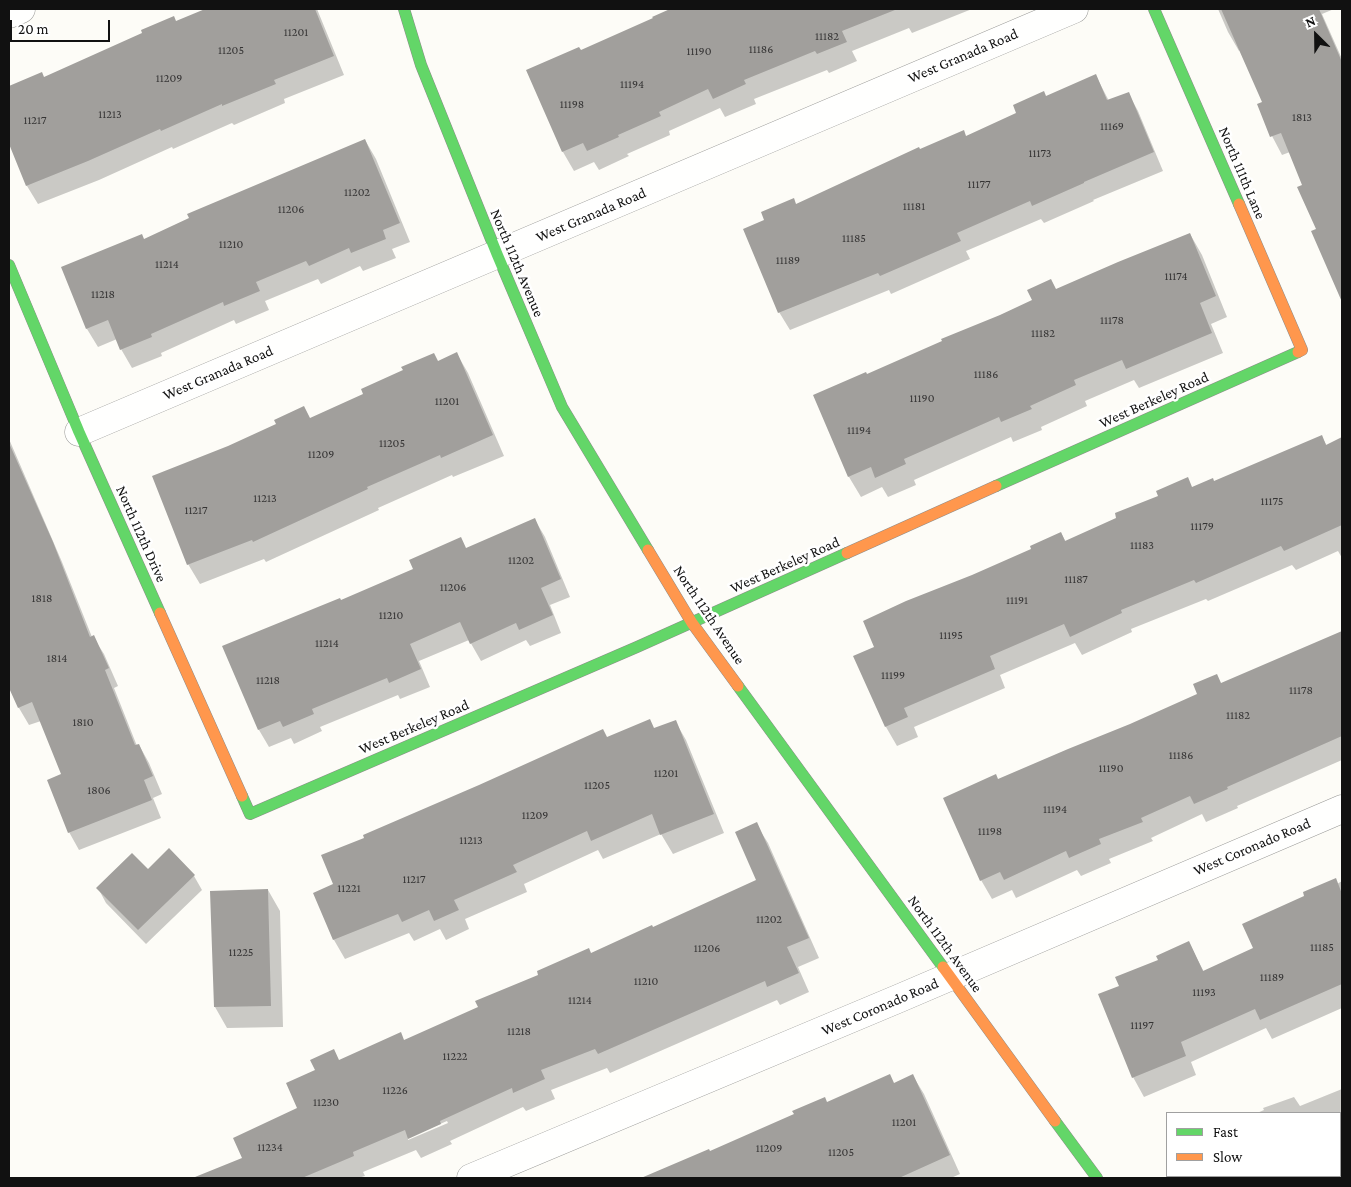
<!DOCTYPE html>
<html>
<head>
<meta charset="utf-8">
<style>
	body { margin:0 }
	#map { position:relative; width:1351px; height:1187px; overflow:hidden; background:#fdfcf7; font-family:"Crimson Pro",serif }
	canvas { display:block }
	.frame { position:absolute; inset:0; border:10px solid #111; pointer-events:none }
	.legend { position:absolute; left:1166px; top:1112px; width:175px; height:65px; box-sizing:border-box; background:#fff; border:1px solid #a0a0a0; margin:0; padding:6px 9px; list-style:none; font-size:15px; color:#111 }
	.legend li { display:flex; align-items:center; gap:10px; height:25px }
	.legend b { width:25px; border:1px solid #a0a0a0 }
	.north { position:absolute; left:1291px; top:10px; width:50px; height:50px; -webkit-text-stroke:4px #fff; paint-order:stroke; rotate:337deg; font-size:14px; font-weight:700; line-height:20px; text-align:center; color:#111 }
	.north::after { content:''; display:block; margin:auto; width:18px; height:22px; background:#111; clip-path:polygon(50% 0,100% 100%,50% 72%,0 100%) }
	.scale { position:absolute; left:10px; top:20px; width:100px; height:22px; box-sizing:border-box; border:2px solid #111; border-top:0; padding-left:6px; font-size:15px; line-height:18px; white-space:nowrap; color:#111; -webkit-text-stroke:4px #fff; paint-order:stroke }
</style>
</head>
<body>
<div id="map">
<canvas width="1351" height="1187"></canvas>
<div class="frame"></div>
<ul class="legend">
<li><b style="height:6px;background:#63d668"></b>Fast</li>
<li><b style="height:6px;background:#ff974d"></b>Slow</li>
</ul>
<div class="north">N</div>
<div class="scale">20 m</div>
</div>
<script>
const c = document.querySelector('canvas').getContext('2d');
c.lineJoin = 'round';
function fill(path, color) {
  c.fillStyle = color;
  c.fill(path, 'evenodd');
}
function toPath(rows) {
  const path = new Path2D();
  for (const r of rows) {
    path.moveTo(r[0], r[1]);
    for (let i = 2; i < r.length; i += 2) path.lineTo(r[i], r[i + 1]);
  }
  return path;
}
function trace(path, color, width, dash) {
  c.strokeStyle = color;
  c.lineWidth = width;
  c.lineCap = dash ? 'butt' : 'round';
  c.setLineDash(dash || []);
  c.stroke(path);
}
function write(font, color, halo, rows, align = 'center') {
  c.font = font + ' "Crimson Pro",serif';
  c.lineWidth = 5;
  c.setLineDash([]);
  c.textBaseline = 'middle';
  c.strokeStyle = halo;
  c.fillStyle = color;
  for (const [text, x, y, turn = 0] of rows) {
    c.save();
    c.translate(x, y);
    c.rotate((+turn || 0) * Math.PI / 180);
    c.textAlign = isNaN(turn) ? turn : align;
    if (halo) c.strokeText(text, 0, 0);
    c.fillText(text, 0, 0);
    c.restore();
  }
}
fill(toPath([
	[209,9,317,9,344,75,284,99,285,103,234,125,232,123,173,149,172,147,99,180,38,204,27,186,9,141,9,97,44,78],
	[673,9,972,9,912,33,909,28,852,51,857,61,829,73,827,70,754,99,756,104,725,117,720,108,669,131,670,135,627,154,629,156,599,170,594,162,574,171,563,152,527,71,581,52,654,19,654,18],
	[1218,9,1334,9,1322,14,1342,59,1342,280,1337,282,1317,230,1303,186,1290,152,1282,155,1272,136,1263,102,1240,50,1239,51,1228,32],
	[1096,76,1109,101,1128,93,1138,111,1163,171,1093,200,1094,201,1044,223,1041,219,966,251,970,259,891,294,889,290,790,330,779,312,797,205,920,150,966,137,1018,114,1046,97],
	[365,140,376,159,410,242,392,249,396,258,363,271,360,266,321,284,318,279,265,301,269,310,236,324,234,320,161,353,162,356,132,368,121,349,117,339,98,347,87,329,63,268,144,240],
	[1190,234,1202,255,1227,317,1211,324,1223,353,1139,388,1134,380,1085,401,1087,406,1041,427,1042,430,1013,442,1011,437,914,480,916,485,888,497,882,487,861,497,849,477,814,396,867,376,1056,290],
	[457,354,468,373,504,456,453,477,452,475,378,508,379,510,266,562,264,559,200,584,188,564,310,419],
	[1322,437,1327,446,1342,439,1342,558,1338,551,1296,570,1292,565,1208,601,1206,599,1131,629,1132,632,1082,655,1075,643,1000,675,1005,688,914,727,918,737,897,746,886,727,876,647,973,576,1033,549,1061,533,1066,542,1192,488,1214,483],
	[9,439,62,562,92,637,93,637,104,654,118,686,114,688,137,746,139,745,149,763,162,794,153,798,161,818,79,850,69,832,63,775,41,721,29,725,19,708,9,685],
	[535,520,545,537,570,597,550,605,561,633,530,646,526,640,481,661,469,640,419,661,430,687,400,699,398,695,320,727,322,731,294,744,291,738,269,747,259,730,224,647,340,602],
	[1342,632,1342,760,1237,806,1238,808,1206,822,1202,814,1151,838,1153,841,1109,859,1111,863,1081,876,1077,870,1016,898,1012,890,992,899,981,880,998,780,1130,725],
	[675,721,686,740,724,833,673,854,661,834,603,859,598,850,524,884,527,892,465,919,469,929,446,940,440,929,414,941,409,933,345,959,334,940,315,893,335,885,607,738,655,729],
	[756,824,768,843,819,958,798,967,809,992,780,1005,777,1000,610,1073,607,1068,551,1090,555,1099,526,1111,523,1107,450,1141,452,1144,421,1158,416,1150,363,1172,365,1176,358,1178,195,1178,244,1159,299,1109,339,1061,404,1041,480,1008,591,954,653,929,757,881],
	[447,1121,448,1123,408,1140,408,1138],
	[169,850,194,876,202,890,146,944,106,903,98,888,148,871],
	[1342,881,1342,1008,1272,1039,1266,1028,1191,1062,1196,1075,1144,1097,1133,1077,1121,987,1159,960,1189,943,1204,972,1255,949,1337,884],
	[268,890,280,911,283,1027,227,1028,215,1007],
	[913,1076,924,1094,960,1174,951,1178,648,1178,827,1103,895,1084],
	[1342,1089,1342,1178,1205,1178,1204,1176,1340,1176,1340,1113,1257,1113,1264,1110,1263,1108,1294,1097,1300,1106]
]), '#0003');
fill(toPath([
	[205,9,315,9,334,56,274,80,276,84,222,106,222,104,161,131,160,129,88,161,26,186,9,144,9,86,42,72,44,77,142,33,141,30,174,16,176,21],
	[670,9,895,9,895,10,842,31,847,42,817,54,815,51,744,80,746,84,713,99,708,89,659,112,661,116,618,135,619,137,587,151,583,143,562,152,526,70,579,47,581,50,653,18,652,17],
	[1221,9,1319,9,1342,62,1342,302,1311,231,1316,229,1297,187,1302,185,1281,133,1270,137,1257,104,1262,102],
	[1096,74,1107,100,1129,92,1154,152,1084,182,1084,183,1032,206,1030,201,957,233,961,241,880,276,878,273,778,313,743,229,764,220,761,212,794,198,796,204,919,147,920,149,964,130,966,136,1016,113,1013,105,1044,91,1046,96],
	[365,139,400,223,383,230,386,239,351,253,349,248,309,266,306,261,256,282,260,291,224,306,223,302,151,334,152,337,120,350,108,320,86,329,61,267,142,234,144,239,189,218,187,214],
	[1190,233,1216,296,1200,303,1212,333,1126,369,1122,360,1074,380,1076,385,1030,406,1032,409,1001,422,999,417,904,459,906,464,875,478,871,467,848,477,813,395,866,372,867,374,942,341,941,339,1000,315,1032,300,1027,290,1051,279,1056,289,1118,262],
	[457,352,493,435,441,458,440,455,367,487,368,489,253,542,252,540,187,565,152,476,228,446,276,424,274,420,304,406,310,418,363,394,361,389,403,370,401,367,434,353,438,361],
	[1322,435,1326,445,1342,437,1342,525,1284,551,1281,546,1196,583,1194,580,1121,610,1122,613,1070,637,1064,624,990,656,995,669,904,708,908,717,885,727,853,656,874,647,863,621,906,601,972,575,1031,549,1030,546,1061,532,1065,541,1116,518,1115,513,1158,496,1156,491,1188,477,1192,487,1213,478,1214,481],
	[9,443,53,542,90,637,94,635,109,668,105,670,135,745,139,744,153,776,144,780,152,800,68,833,47,780,61,774,32,702,18,708,9,688],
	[535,518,561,579,541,588,553,615,519,630,516,623,470,644,460,622,410,644,421,669,389,683,387,678,312,709,314,714,283,727,280,721,258,730,222,646,340,598,341,600,413,569,409,560,461,537,466,548],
	[1342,631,1342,736,1227,787,1228,789,1194,804,1190,796,1141,818,1143,822,1099,839,1101,844,1069,858,1066,851,1004,880,1000,872,980,881,943,798,996,774,998,779,1068,749,1130,724,1197,694,1193,684,1217,674,1221,683],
	[650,719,654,728,676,720,714,814,660,835,652,814,591,841,587,831,513,865,517,872,454,900,459,910,434,921,429,910,402,922,398,914,333,940,313,893,333,884,321,855,364,838,363,835,479,785,603,729,607,737],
	[757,822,809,938,787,947,799,973,767,987,765,981,598,1054,595,1049,541,1070,545,1079,513,1093,512,1088,440,1121,441,1124,408,1139,405,1130,353,1152,354,1156,302,1178,195,1178,195,1177,242,1158,233,1138,297,1108,286,1083,315,1070,310,1060,334,1049,339,1060,401,1032,404,1040,478,1007,475,1001,538,975,537,971,589,948,591,953,652,925,653,927,756,880,735,832],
	[169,848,195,875,138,930,96,888,132,853,148,869],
	[1336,878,1342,894,1342,984,1260,1020,1255,1009,1181,1042,1186,1056,1132,1078,1098,994,1119,986,1115,977,1158,960,1156,956,1189,941,1203,971,1253,948,1242,924,1304,896,1303,892],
	[268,889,271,1006,214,1007,210,891],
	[890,1074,894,1083,913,1074,950,1155,899,1178,641,1178,709,1149,710,1151,794,1114,792,1111,825,1097,827,1102]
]), '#a19f9c');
const street = toPath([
	[9,14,21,9],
	[79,432,1074,9],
	[471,1178,900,998,1342,809]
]);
const fast = toPath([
	[404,9,421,65,497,254,562,407,648,550],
	[1154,9,1239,204],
	[9,265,79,432,160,613],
	[996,486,1298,352],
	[738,686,943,967],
	[242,796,250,814,637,647,847,553],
	[1055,1121,1097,1178]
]);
const slow = toPath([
	[1239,204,1302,350,1298,352],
	[648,550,692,623,738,686],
	[847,553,996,486],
	[160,613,242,796],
	[943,967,1055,1121]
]);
trace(street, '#979795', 29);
trace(fast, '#8e8d8b', 12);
trace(slow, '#8e8d8b', 12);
trace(street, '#fffffe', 28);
trace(fast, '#63d668', 11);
trace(slow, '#ff974d', 11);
write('12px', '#353434', null, [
	["11201",296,32],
	["11182",827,36],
	["11186",761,49],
	["11205",231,50],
	["11190",699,51],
	["11209",169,78],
	["11194",632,84],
	["11198",572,104],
	["11213",110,114],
	["1813",1302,117],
	["11217",35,120],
	["11169",1112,126],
	["11173",1040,153],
	["11177",979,184],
	["11202",357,192],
	["11181",914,206],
	["11206",291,209],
	["11185",854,238],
	["11210",231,244],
	["11189",788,260],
	["11214",167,264],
	["11174",1176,276],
	["11218",103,294],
	["11178",1112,320],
	["11182",1043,333],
	["11186",986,374],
	["11190",922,398],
	["11201",447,401],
	["11194",859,430],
	["11205",392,443],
	["11209",321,454],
	["11213",265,498],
	["11175",1272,501],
	["11217",196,510],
	["11179",1202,526],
	["11183",1142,545],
	["11202",521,560],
	["11187",1076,579],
	["11206",453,587],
	["1818",42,598],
	["11191",1017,600],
	["11210",391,615],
	["11195",951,635],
	["11214",327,643],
	["1814",57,658],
	["11199",893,675],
	["11218",268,680],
	["11178",1301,690],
	["11182",1238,715],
	["1810",83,722],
	["11186",1181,755],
	["11190",1111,768],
	["11201",666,773],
	["11205",597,785],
	["1806",99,790],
	["11194",1055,809],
	["11209",535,815],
	["11198",990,831],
	["11213",471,840],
	["11217",414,879],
	["11221",349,888],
	["11202",769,919],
	["11185",1322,947],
	["11206",707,948],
	["11225",241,952],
	["11189",1272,977],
	["11210",646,981],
	["11193",1204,992],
	["11214",580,1000],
	["11197",1142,1025],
	["11218",519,1031],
	["11222",455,1056],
	["11226",395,1090],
	["11230",326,1102],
	["11201",904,1122],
	["11234",270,1147],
	["11209",769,1148],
	["11205",841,1152]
]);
write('15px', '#111', '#fff', [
	["West Granada Road",963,56,-23],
	["North 111th Lane",1242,173,67],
	["West Granada Road",591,215,-23],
	["North 112th Avenue",517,263,67],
	["West Granada Road",218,373,-23],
	["West Berkeley Road",1154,400,-24],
	["North 112th Drive",141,534,66],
	["West Berkeley Road",785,565,-24],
	["North 112th Avenue",709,615,56],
	["West Berkeley Road",414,727,-23],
	["West Coronado Road",1252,847,-23],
	["North 112th Avenue",945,944,54],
	["West Coronado Road",880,1007,-23]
]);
</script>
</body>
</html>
